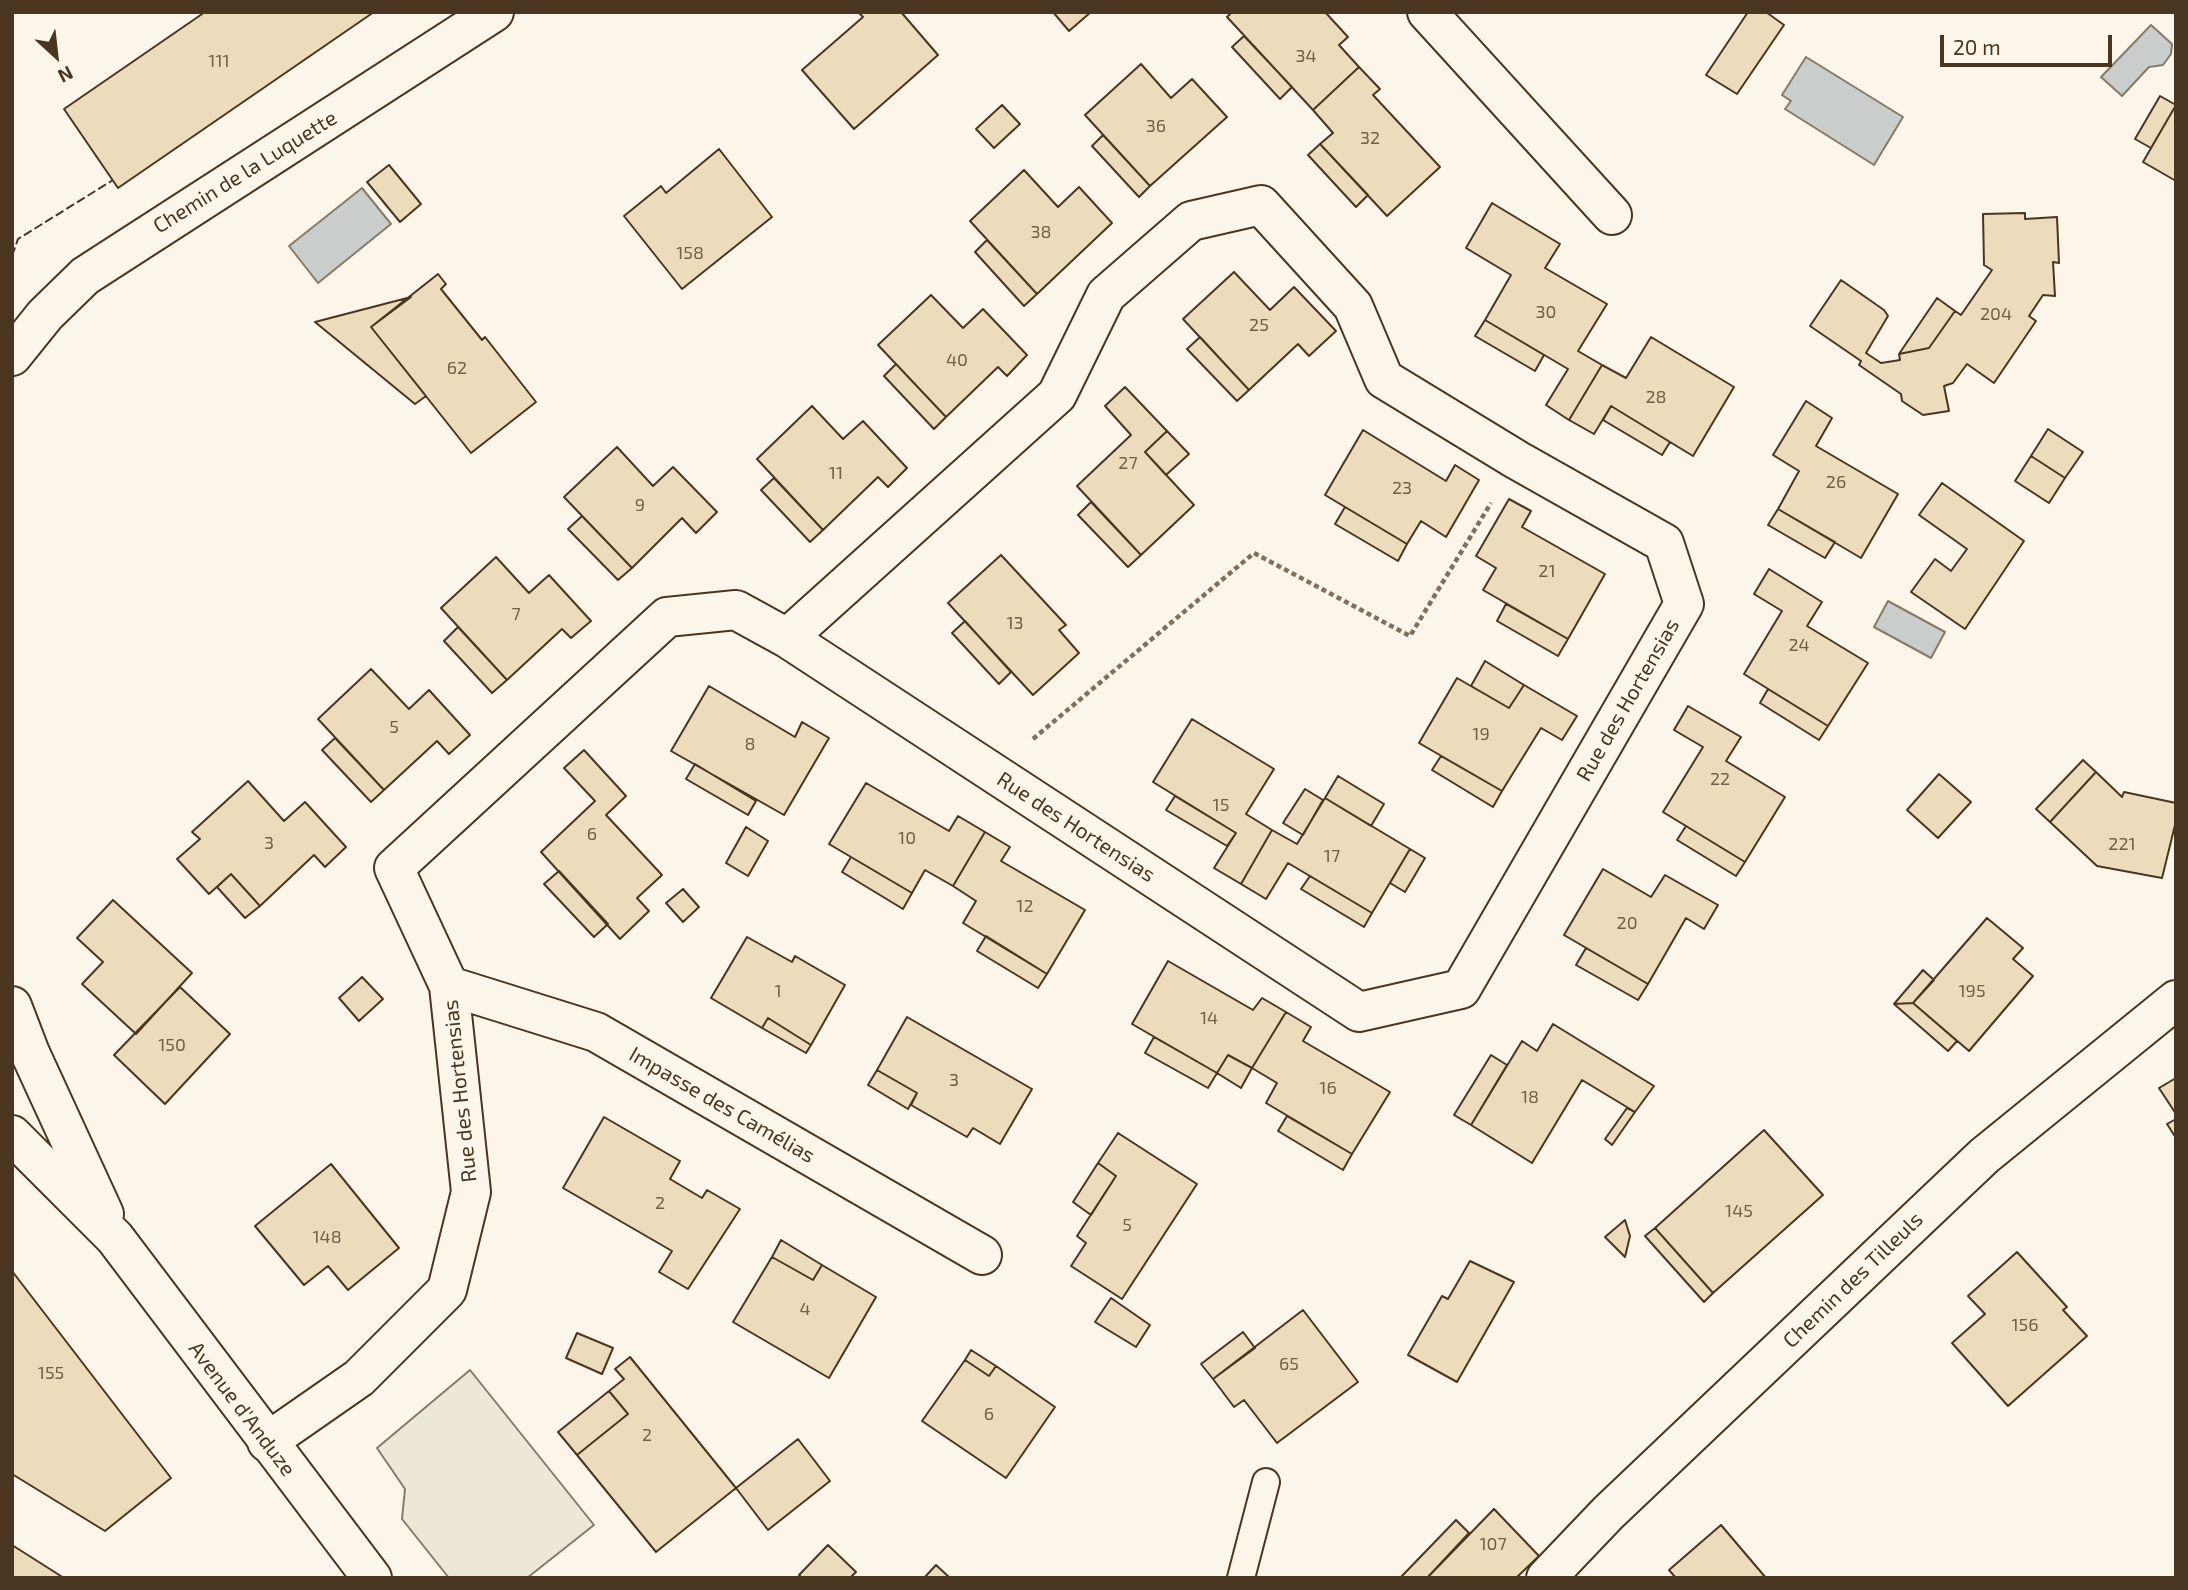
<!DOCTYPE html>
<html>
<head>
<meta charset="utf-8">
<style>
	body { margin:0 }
	#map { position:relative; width:2188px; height:1590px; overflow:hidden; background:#fbf6e9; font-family:"Exo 2",sans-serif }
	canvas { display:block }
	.frame { position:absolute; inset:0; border:14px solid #4a3520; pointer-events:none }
	.north { position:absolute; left:21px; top:21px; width:70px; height:70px; -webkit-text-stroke:5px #fbf6e9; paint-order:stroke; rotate:153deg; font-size:19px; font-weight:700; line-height:28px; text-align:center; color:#4a3520 }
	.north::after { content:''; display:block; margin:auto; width:24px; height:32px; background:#4a3520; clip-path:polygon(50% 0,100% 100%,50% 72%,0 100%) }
	.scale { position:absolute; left:1940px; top:35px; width:172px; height:32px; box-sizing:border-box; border:4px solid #4a3520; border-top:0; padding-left:9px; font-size:21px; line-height:24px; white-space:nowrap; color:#4a3520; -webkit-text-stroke:5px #fbf6e9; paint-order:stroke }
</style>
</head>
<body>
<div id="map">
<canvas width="2188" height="1590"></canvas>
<div class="frame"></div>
<div class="north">N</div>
<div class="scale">20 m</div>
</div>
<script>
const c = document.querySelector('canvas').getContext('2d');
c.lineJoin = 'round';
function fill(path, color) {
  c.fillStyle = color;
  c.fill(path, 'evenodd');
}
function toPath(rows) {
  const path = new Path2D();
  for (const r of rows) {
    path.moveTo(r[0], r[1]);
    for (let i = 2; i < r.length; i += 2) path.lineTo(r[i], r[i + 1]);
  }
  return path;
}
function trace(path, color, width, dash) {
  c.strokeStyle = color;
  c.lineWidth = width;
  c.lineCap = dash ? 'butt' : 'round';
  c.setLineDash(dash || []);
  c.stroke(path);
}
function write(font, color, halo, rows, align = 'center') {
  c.font = font + ' "Exo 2",sans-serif';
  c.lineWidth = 5;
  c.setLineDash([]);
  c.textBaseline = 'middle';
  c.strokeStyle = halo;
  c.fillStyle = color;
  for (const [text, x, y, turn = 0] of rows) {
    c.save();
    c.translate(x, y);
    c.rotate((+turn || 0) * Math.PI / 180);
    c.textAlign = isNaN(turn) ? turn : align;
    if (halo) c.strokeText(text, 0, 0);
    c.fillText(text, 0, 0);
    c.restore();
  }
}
const parking = toPath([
	[470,1370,594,1525,527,1578,449,1578,402,1519,405,1489,377,1448,470,1370]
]);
fill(parking, '#ede7d9');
trace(parking, '#887966', 2);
const water = toPath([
	[2151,25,2172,44,2171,54,2163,65,2149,67,2122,96,2101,77,2151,25],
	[1806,57,1903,117,1874,165,1785,109,1791,101,1782,95,1806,57],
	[362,188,391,224,318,283,289,246,362,188],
	[1888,601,1945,632,1931,658,1874,627,1888,601]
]);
fill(water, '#c9cecd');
trace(water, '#887966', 2);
const building = toPath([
	[205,12,374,12,118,188,64,109,205,12],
	[858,12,901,12,938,55,854,129,802,70,863,17,858,12],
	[1053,12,1091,12,1069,31,1053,12],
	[1232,12,1325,12,1348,37,1339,45,1359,67,1313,110,1227,17,1232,12],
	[1748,12,1766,12,1784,25,1737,94,1706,75,1748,12],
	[1244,36,1292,87,1280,99,1232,47,1244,36],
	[1141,64,1171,98,1192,79,1227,117,1150,186,1085,115,1141,64],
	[1359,67,1380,89,1373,95,1440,167,1387,216,1320,144,1333,133,1313,110,1359,67],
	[2160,96,2176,105,2151,148,2135,139,2160,96],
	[1002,105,1020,124,994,148,976,129,1002,105],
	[2176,105,2176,181,2143,162,2176,105],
	[1103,135,1150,186,1139,197,1092,146,1103,135],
	[1320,144,1368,195,1356,207,1308,155,1320,144],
	[719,149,772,217,682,289,624,216,661,186,666,193,719,149],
	[389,165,421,204,400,222,367,182,389,165],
	[1024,170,1058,207,1079,187,1112,223,1037,294,970,221,1024,170],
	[1492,203,1560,244,1545,268,1607,304,1578,351,1602,365,1569,420,1546,405,1568,369,1485,320,1511,275,1466,248,1492,203],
	[2025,213,2025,219,2057,217,2059,263,2053,262,2055,296,2043,295,2029,316,2036,321,1994,383,1967,364,1953,383,1944,386,1949,411,1923,415,1902,401,1901,394,1859,365,1861,361,1810,326,1841,280,1884,310,1888,316,1866,353,1881,363,1900,360,1899,354,1929,348,1955,311,1961,315,1992,270,1984,265,1983,214,2025,213],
	[987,240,1037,294,1024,306,975,252,987,240],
	[1234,272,1270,310,1294,287,1336,331,1309,356,1298,344,1249,390,1183,319,1234,272],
	[438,274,446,284,441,289,482,340,485,337,536,402,471,453,371,327,438,274],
	[931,295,963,328,983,309,1027,355,1007,376,998,367,946,417,878,345,931,295],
	[411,297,371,327,426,396,415,404,315,322,411,297],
	[1937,298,1955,311,1929,348,1899,354,1937,298],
	[1485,320,1544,355,1535,371,1475,336,1485,320],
	[1200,337,1249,390,1237,401,1187,349,1200,337],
	[1651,337,1734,387,1693,456,1611,406,1594,434,1569,420,1602,365,1626,378,1651,337],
	[896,364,946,417,934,429,884,376,896,364],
	[1125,387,1167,431,1145,452,1194,505,1141,555,1077,486,1131,435,1105,406,1125,387],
	[1806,401,1832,418,1816,446,1898,494,1861,558,1778,509,1799,471,1773,455,1806,401],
	[812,406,843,439,863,421,907,468,888,487,878,477,823,530,757,459,812,406],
	[1611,406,1670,442,1662,455,1603,420,1611,406],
	[2048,429,2083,452,2065,478,2031,456,2048,429],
	[1363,430,1446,481,1455,465,1479,480,1446,537,1421,521,1407,544,1325,495,1363,430],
	[1167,431,1189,454,1166,475,1145,452,1167,431],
	[617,447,653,486,673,467,717,512,696,533,682,518,632,568,564,497,617,447],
	[2031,456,2065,478,2049,503,2015,481,2031,456],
	[774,478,823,530,810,542,761,490,774,478],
	[1942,483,2024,541,1965,629,1911,592,1935,559,1951,571,1967,549,1919,515,1942,483],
	[1509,499,1531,511,1522,527,1605,574,1568,639,1483,590,1496,568,1476,556,1509,499],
	[1091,502,1141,555,1128,567,1078,515,1091,502],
	[1345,507,1407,544,1398,561,1335,524,1345,507],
	[1778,509,1835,542,1825,558,1768,525,1778,509],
	[582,516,632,568,618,580,568,529,582,516],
	[1001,555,1066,625,1059,630,1079,653,1033,695,948,603,1001,555],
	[496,557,529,593,549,575,591,621,571,638,562,629,507,680,441,608,496,557],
	[1769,569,1822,602,1807,626,1868,663,1828,726,1744,674,1782,611,1754,594,1769,569],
	[1506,604,1568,639,1558,656,1497,621,1506,604],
	[965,621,1011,672,999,684,952,633,965,621],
	[458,627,507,680,492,693,444,641,458,627],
	[1485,661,1524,685,1509,708,1471,686,1485,661],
	[371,669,409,709,429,690,470,735,449,754,437,741,384,790,318,719,371,669],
	[1457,678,1509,708,1524,685,1577,716,1562,740,1541,728,1502,791,1419,743,1457,678],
	[709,686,795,737,802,722,829,738,784,815,671,751,709,686],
	[1768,689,1828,726,1819,740,1760,703,1768,689],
	[1688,706,1741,737,1726,761,1785,797,1745,862,1663,812,1703,747,1674,730,1688,706],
	[1192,719,1274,769,1246,814,1272,830,1241,884,1214,868,1236,833,1153,782,1192,719],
	[335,738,384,790,371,802,322,750,335,738],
	[584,750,626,796,606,815,662,875,637,898,649,911,620,939,541,852,595,801,564,768,584,750],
	[1441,756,1502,791,1493,807,1432,770,1441,756],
	[2083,760,2096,772,2050,822,2036,809,2083,760],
	[695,764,756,801,748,815,686,779,695,764],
	[2096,772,2122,797,2124,792,2176,803,2176,821,2162,878,2097,866,2050,822,2096,772],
	[1939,774,1971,802,1938,838,1907,810,1939,774],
	[1338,776,1384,804,1371,826,1325,798,1338,776],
	[248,781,284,821,305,802,346,847,325,867,314,855,260,906,231,874,209,894,177,859,200,839,192,832,248,781],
	[866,783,949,831,958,816,985,832,953,886,925,870,912,893,829,844,866,783],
	[1305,789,1323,800,1303,835,1283,823,1305,789],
	[1175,796,1236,833,1227,846,1166,810,1175,796],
	[1325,798,1410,849,1372,913,1288,863,1266,899,1241,884,1272,830,1297,844,1325,798],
	[1686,826,1745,862,1736,876,1677,840,1686,826],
	[746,827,768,841,748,876,726,863,746,827],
	[985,832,1010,847,1001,861,1085,910,1047,974,963,923,976,901,953,886,985,832],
	[1410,849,1425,858,1405,892,1390,883,1410,849],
	[851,857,912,893,903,909,842,872,851,857],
	[1603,869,1651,897,1665,875,1718,905,1704,929,1686,918,1648,984,1564,935,1603,869],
	[559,871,608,924,594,937,544,884,559,871],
	[231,874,260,906,245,918,217,887,231,874],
	[1310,876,1372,913,1364,927,1301,889,1310,876],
	[683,889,699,907,683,922,666,903,683,889],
	[113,900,192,973,136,1034,82,984,103,962,77,938,113,900],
	[1987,918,2023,948,2013,959,2033,976,1969,1051,1913,1003,1987,918],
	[986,936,1047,974,1038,988,977,951,986,936],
	[747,937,792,962,795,956,845,985,811,1045,768,1018,762,1028,711,998,747,937],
	[1586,948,1648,984,1638,1000,1576,965,1586,948],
	[1168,961,1253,1010,1262,998,1286,1012,1252,1068,1228,1055,1217,1073,1132,1024,1168,961],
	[1923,970,1934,980,1913,1003,1894,1004,1923,970],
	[362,977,383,999,359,1021,339,998,362,977],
	[180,987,230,1034,165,1104,114,1055,180,987],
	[1913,1003,1957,1041,1948,1051,1894,1004,1913,1003],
	[1286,1012,1311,1027,1303,1041,1390,1092,1352,1154,1266,1103,1277,1083,1252,1068,1286,1012],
	[907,1017,1032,1089,1000,1144,973,1128,967,1137,911,1105,917,1093,877,1070,907,1017],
	[768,1018,811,1045,806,1053,762,1028,768,1018],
	[1553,1024,1654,1086,1635,1112,1582,1080,1532,1163,1471,1125,1522,1041,1537,1051,1553,1024],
	[1154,1037,1217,1073,1208,1088,1145,1053,1154,1037],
	[1228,1055,1252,1068,1241,1088,1217,1073,1228,1055],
	[1491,1055,1507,1065,1471,1125,1454,1115,1491,1055],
	[877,1070,917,1093,908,1109,868,1085,877,1070],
	[2176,1078,2176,1114,2159,1088,2176,1078],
	[1627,1108,1635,1112,1612,1145,1605,1139,1627,1108],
	[1287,1116,1352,1154,1343,1170,1278,1131,1287,1116],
	[604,1117,680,1161,670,1179,702,1198,707,1190,740,1209,688,1289,659,1272,672,1251,563,1188,604,1117],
	[2176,1119,2176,1138,2167,1124,2176,1119],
	[1764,1130,1823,1195,1713,1293,1655,1228,1764,1130],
	[1118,1133,1197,1184,1122,1299,1071,1266,1086,1243,1077,1236,1116,1176,1098,1163,1118,1133],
	[1098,1163,1116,1176,1091,1215,1073,1202,1098,1163],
	[331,1164,399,1248,348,1290,328,1266,304,1285,255,1226,331,1164],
	[1625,1220,1630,1236,1625,1257,1605,1237,1625,1220],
	[1655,1228,1713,1293,1704,1302,1645,1236,1655,1228],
	[781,1240,822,1265,813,1280,772,1257,781,1240],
	[2017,1252,2067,1307,2063,1310,2087,1336,2008,1406,1952,1343,1985,1314,1968,1296,2017,1252],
	[772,1257,813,1280,822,1265,876,1297,829,1378,733,1322,772,1257],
	[1470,1261,1514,1282,1457,1382,1408,1355,1442,1296,1448,1299,1470,1261],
	[12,1271,171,1478,105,1531,12,1474,12,1271],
	[1111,1298,1150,1325,1136,1347,1095,1322,1111,1298],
	[1303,1310,1358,1382,1277,1443,1244,1400,1234,1407,1213,1379,1303,1310],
	[1243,1332,1255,1348,1213,1379,1201,1364,1243,1332],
	[577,1333,613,1348,602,1374,566,1358,577,1333],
	[971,1350,996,1366,989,1376,965,1360,971,1350],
	[630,1357,736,1488,656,1552,577,1455,628,1414,609,1391,624,1379,615,1369,630,1357],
	[965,1360,989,1376,996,1366,1055,1407,1006,1478,922,1421,965,1360],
	[609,1391,628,1414,577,1455,558,1432,609,1391],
	[798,1439,830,1481,768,1530,736,1488,798,1439],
	[1494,1509,1539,1556,1516,1578,1427,1578,1494,1509],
	[1456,1520,1469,1533,1427,1578,1400,1578,1456,1520],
	[1721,1525,1766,1578,1676,1578,1669,1570,1721,1525],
	[12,1545,64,1578,12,1578,12,1545],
	[828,1545,856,1572,850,1578,802,1578,799,1575,828,1545],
	[936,1565,950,1578,924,1578,936,1565]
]);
fill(building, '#ecdcbc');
trace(building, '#4a3520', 2);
const lane = toPath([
	[1241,1578,1266,1482]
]);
const street = toPath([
	[1427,12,1612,215],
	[449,986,596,1032,982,1255],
	[267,1442,359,1378,447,1290,471,1192,449,986,394,868,667,617,736,610,787,638,1057,395,1106,295,1191,221,1261,205,1353,306,1384,379,1517,460,1664,543,1684,604,1461,989,1359,1012,787,638],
	[1546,1578,1608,1513,1984,1156,2176,1000]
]);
const secondary = toPath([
	[12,356,45,315,85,276,494,12]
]);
const primary = toPath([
	[12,1006,30,1053,104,1214],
	[12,1135,115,1238,372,1578]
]);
trace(lane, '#4a3520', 30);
trace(street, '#4a3520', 42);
trace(secondary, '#4a3520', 42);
trace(primary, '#4a3520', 42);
trace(toPath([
	[1033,739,1254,553,1410,636,1491,503]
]), '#7f6f5c', 4.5, [5, 3.5]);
trace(lane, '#fbf6e9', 26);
trace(street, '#fbf6e9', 38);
trace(secondary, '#fbf6e9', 38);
trace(primary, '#fbf6e9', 38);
trace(toPath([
	[12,256,18,239,113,180]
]), '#4a3520', 2, [9, 3.5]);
write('18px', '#725f47', null, [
	["34",1306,56],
	["111",219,61],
	["36",1156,126],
	["32",1370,138],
	["38",1041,232],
	["158",690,253],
	["30",1546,312],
	["204",1996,314],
	["25",1259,325],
	["40",957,360],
	["62",457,368],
	["28",1656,397],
	["27",1128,463],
	["11",836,473],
	["26",1836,482],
	["23",1402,488],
	["9",640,505],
	["21",1547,571],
	["7",516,614],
	["13",1015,623],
	["24",1799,645],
	["5",394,727],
	["19",1481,734],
	["8",750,744],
	["22",1720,779],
	["15",1221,805],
	["6",592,834],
	["10",907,838],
	["3",269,843],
	["221",2122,844],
	["17",1332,856],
	["12",1025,906],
	["20",1627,923],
	["1",778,991],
	["195",1972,991],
	["14",1209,1018],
	["150",172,1045],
	["3",954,1080],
	["16",1328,1088],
	["18",1530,1097],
	["2",660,1203],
	["145",1739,1211],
	["5",1127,1225],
	["148",327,1237],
	["4",805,1309],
	["156",2025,1325],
	["65",1289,1364],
	["155",51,1373],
	["6",989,1414],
	["2",647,1435],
	["107",1493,1544]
]);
write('21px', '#4a3520', '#fbf6e9', [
	["Chemin de la Luquette",245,172,-32],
	["Rue des Hortensias",1628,700,-60],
	["Rue des Hortensias",1076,827,33],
	["Rue des Hortensias",460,1091,-96],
	["Impasse des Camélias",722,1105,30],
	["Chemin des Tilleuls",1853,1280,-44],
	["Avenue d'Anduze",242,1409,53]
]);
</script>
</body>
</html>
